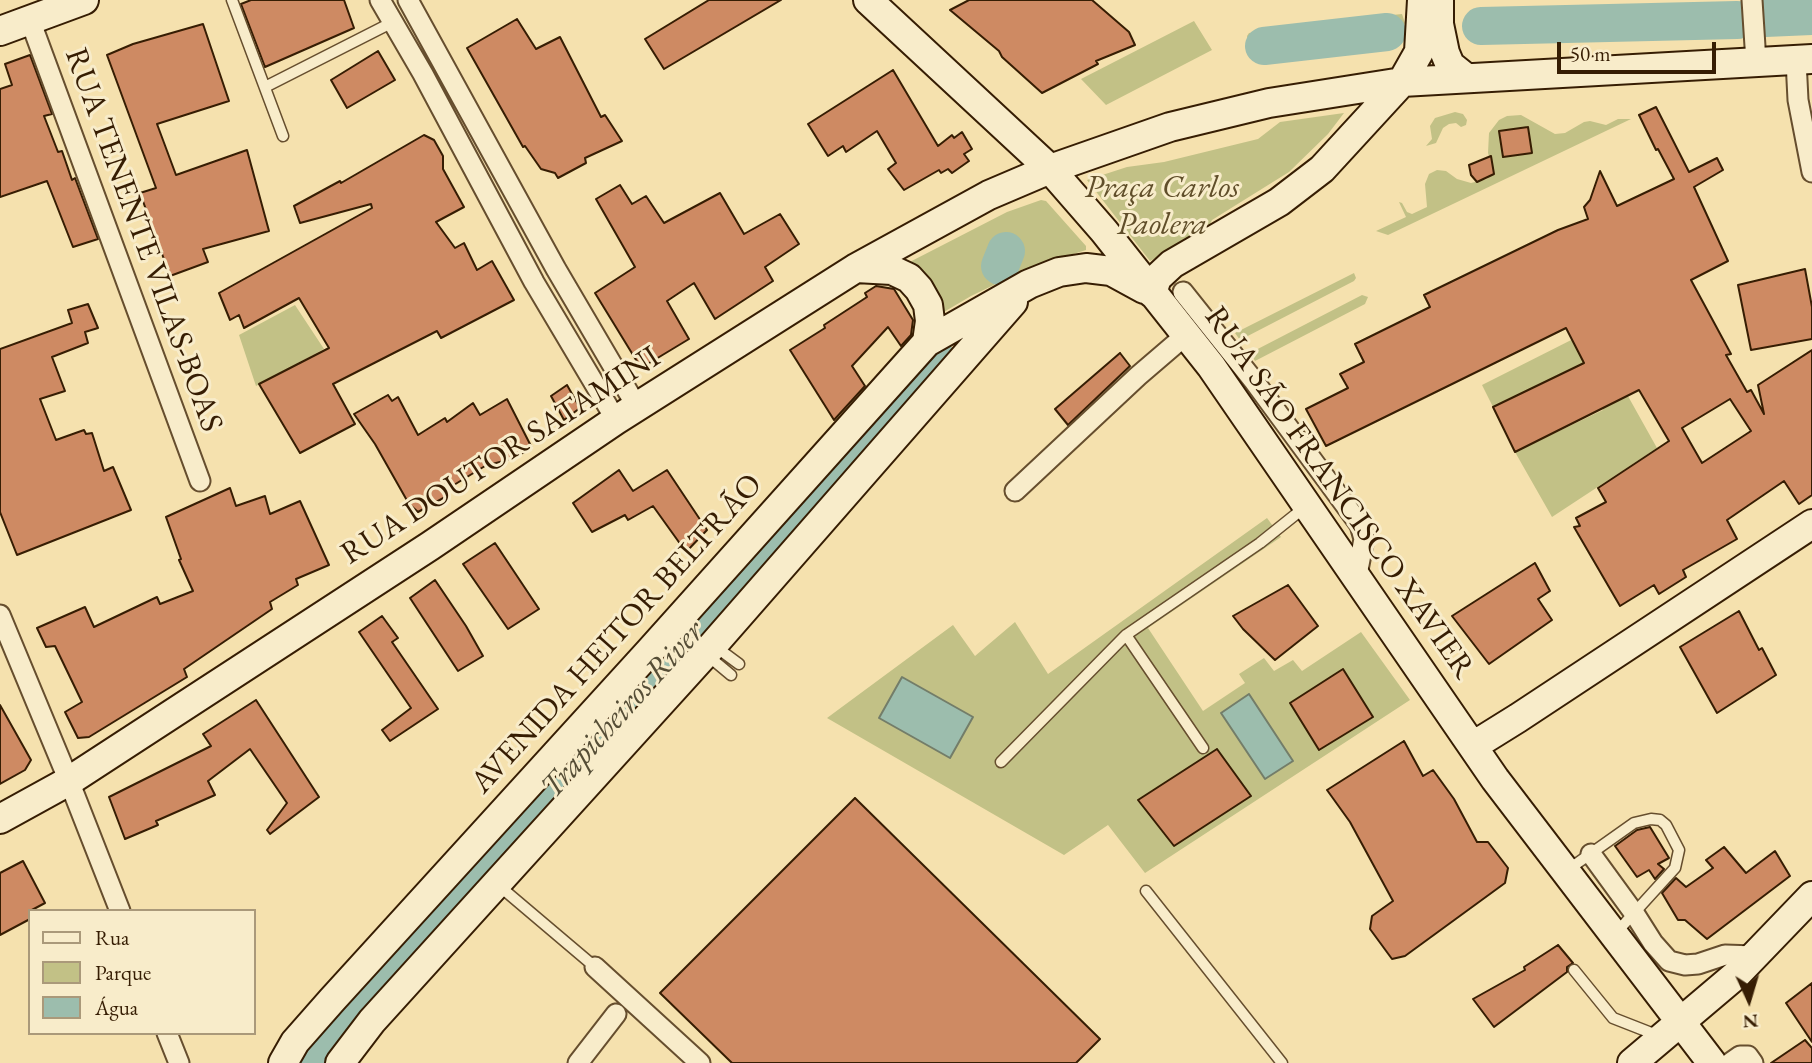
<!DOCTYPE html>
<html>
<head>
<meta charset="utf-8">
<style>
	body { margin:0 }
	#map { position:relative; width:1812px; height:1063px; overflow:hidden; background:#f5e1ae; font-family:"EB Garamond",serif }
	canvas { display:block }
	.legend { position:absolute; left:28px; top:909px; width:228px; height:126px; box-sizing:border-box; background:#f8ecca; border:2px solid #aa997a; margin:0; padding:9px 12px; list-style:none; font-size:21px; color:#361d03 }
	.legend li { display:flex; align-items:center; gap:14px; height:35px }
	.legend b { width:35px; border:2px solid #aa997a }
	.north { position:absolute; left:1714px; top:965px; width:70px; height:70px; -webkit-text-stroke:5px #f8ecca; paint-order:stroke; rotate:176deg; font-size:19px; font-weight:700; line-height:28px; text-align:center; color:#361d03 }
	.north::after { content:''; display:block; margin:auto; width:24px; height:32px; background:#361d03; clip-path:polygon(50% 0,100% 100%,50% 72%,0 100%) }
	.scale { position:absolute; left:1557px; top:42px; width:159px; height:32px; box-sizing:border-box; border:4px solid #361d03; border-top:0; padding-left:9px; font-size:21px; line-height:24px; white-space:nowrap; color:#361d03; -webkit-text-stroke:5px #f8ecca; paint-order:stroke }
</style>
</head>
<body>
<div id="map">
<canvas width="1812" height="1063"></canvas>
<ul class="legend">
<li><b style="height:9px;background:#f8ecca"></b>Rua</li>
<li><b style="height:19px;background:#c2c186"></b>Parque</li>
<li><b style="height:19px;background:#9cbdad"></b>Água</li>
</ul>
<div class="north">N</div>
<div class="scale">50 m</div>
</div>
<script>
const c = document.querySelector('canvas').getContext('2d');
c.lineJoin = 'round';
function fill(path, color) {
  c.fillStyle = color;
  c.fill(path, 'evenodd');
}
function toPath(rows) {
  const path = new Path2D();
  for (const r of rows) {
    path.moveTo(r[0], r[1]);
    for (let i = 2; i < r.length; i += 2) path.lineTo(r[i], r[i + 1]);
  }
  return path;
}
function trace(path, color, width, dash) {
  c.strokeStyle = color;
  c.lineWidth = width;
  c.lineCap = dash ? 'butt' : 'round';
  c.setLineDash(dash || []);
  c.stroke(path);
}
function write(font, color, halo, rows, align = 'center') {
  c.font = font + ' "EB Garamond",serif';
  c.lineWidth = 6;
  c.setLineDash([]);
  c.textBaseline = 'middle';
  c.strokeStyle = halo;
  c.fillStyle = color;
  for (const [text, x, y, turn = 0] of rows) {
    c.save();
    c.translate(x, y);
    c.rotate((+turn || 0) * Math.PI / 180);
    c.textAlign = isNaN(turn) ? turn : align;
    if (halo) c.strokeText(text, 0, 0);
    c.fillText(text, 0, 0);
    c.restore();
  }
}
fill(toPath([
	[1774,0,1812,0,1812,4,1770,5],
	[1402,14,1405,23,1397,37,1380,42,1255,61,1252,59,1247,36,1249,33,1307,24],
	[1194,21,1212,50,1106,105,1081,79],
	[1455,112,1463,114,1467,120,1466,125,1461,127,1456,123,1449,124,1443,128,1436,143,1426,146,1432,139,1430,126,1435,118],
	[1344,113,1328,134,1289,172,1212,220,1206,232,1150,261,1087,180,1127,167,1164,162,1258,139,1280,122],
	[1521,115,1555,134,1565,133,1584,122,1590,121,1606,125,1618,119,1631,119,1388,235,1376,231,1406,217,1399,202,1402,203,1407,212,1412,214,1427,207,1425,184,1429,174,1437,170,1446,171,1457,179,1471,183,1487,179,1494,171,1488,153,1489,133,1499,120,1507,116],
	[1041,200,1046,201,1086,246,1086,250,1029,268,971,296,937,316,900,267,1007,212],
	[997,247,1016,255,1010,270,991,263],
	[1354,273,1356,278,1354,281,1240,340,1235,333],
	[1362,295,1368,297,1365,304,1255,361,1250,353],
	[295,305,324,349,256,386,239,335],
	[1591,330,1657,448,1552,517,1515,452,1603,410,1582,364,1493,407,1482,385],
	[1267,518,1281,537,1148,628,1203,711,1245,683,1239,674,1264,658,1274,671,1293,660,1302,671,1361,632,1410,700,1145,873,1108,825,1064,855,827,718,953,625,975,656,1015,622,1048,674]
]), '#c2c186');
const water = toPath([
	[902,677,973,717,950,758,879,718,902,677],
	[1249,694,1293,761,1265,779,1221,713,1249,694]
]);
fill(water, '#9cbdad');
trace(water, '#737d69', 2);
trace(toPath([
	[1765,18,1812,16],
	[1481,26,1737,20],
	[1264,46,1387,32],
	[1000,266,1006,251],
	[310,1063,325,1042,936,358]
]), '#9cbdad', 38);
const building = toPath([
	[251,0,344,0,354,28,265,67,241,4,251,0],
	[709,0,781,0,664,69,645,39,709,0],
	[969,0,1092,0,1129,32,1135,45,1096,61,1098,64,1042,93,1002,57,999,51,950,10,969,0],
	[517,19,536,49,560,37,601,117,605,115,622,141,585,158,586,163,558,178,555,173,541,169,525,146,523,147,467,48,517,19],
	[203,24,229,101,157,124,176,175,247,150,269,231,203,249,208,262,170,276,140,193,156,188,107,55,133,44,203,24],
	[378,51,395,80,347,108,331,80,378,51],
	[30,55,52,114,44,116,58,152,62,151,72,180,75,178,98,239,73,247,47,181,0,197,0,89,12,85,5,64,30,55],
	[893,70,938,146,952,135,954,138,962,132,972,149,964,154,969,161,952,173,948,169,941,173,939,170,904,190,888,169,896,163,877,131,846,152,843,146,828,156,808,124,893,70],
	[1656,107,1689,172,1717,158,1723,170,1694,187,1728,261,1691,280,1731,354,1726,355,1747,392,1751,390,1764,414,1758,385,1812,350,1812,495,1799,504,1784,481,1727,520,1737,539,1683,570,1686,577,1659,594,1654,585,1620,606,1574,527,1580,526,1576,518,1606,502,1598,488,1669,441,1639,390,1515,452,1493,407,1584,363,1566,328,1326,446,1306,409,1348,388,1340,374,1364,362,1355,344,1430,307,1424,295,1558,230,1588,219,1584,207,1590,200,1600,171,1617,206,1674,179,1658,149,1656,150,1639,115,1656,107],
	[1730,399,1751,431,1702,463,1682,428,1730,399],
	[1528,127,1532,153,1503,157,1499,131,1528,127],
	[424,135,434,140,443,156,443,169,464,207,436,222,455,248,464,243,477,270,492,261,514,300,441,338,437,331,333,384,355,424,300,453,259,384,329,348,299,298,244,328,239,315,230,320,219,293,372,208,371,204,300,223,294,206,340,181,341,183,424,135],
	[1491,156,1494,174,1477,182,1471,175,1469,165,1491,156],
	[620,185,632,204,646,196,664,223,720,193,744,234,780,214,799,244,765,267,773,281,715,319,694,283,667,301,689,339,641,368,595,293,635,267,596,199,620,185],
	[1805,269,1812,307,1812,339,1751,350,1738,285,1805,269],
	[876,286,894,289,913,320,911,335,901,346,888,327,852,366,865,386,834,420,790,350,825,328,824,325,867,297,865,293,876,286],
	[88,304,98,328,85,332,88,343,52,357,65,391,40,399,56,440,84,430,86,434,92,433,104,471,113,467,131,510,17,555,0,512,0,349,72,323,68,310,88,304],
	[1120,353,1130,366,1068,425,1055,409,1120,353],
	[567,385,580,408,564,420,551,396,567,385],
	[388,395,392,401,398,397,418,435,445,418,447,422,473,403,480,415,507,399,532,448,511,459,485,466,444,491,447,496,418,512,409,504,375,444,354,414,388,395],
	[619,470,633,491,667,470,707,530,686,552,653,506,628,520,625,515,592,532,573,503,619,470],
	[230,488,236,506,265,496,270,514,300,501,329,565,296,579,298,585,270,602,272,609,184,669,187,677,89,737,78,738,65,712,82,702,55,646,46,647,37,628,85,607,94,627,157,597,160,604,193,591,179,560,181,559,166,517,230,488],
	[495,543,539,609,508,629,463,564,495,543],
	[1535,563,1550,591,1538,599,1552,620,1489,664,1452,616,1535,563],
	[435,580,466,626,483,656,458,671,410,598,435,580],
	[1288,585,1318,626,1275,660,1243,629,1233,616,1288,585],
	[1739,611,1759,650,1762,648,1776,675,1717,713,1680,647,1739,611],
	[382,616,398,638,392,642,438,709,390,741,382,730,411,708,359,632,382,616],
	[1343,669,1373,717,1319,750,1290,703,1343,669],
	[256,700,319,797,270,834,267,830,287,803,250,749,208,781,215,795,156,821,158,825,125,839,109,797,211,746,203,734,256,700],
	[0,705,31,760,25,770,0,784,0,705],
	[1404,741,1423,776,1433,770,1454,799,1477,842,1488,842,1508,868,1505,883,1405,956,1392,959,1370,929,1372,916,1393,901,1350,822,1327,790,1404,741],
	[1217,749,1251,796,1174,846,1138,800,1217,749],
	[855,798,1100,1039,1076,1063,732,1063,660,993,855,798],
	[1650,827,1669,858,1658,864,1664,869,1655,879,1649,870,1637,877,1615,846,1637,830,1650,827],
	[1724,847,1746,873,1775,851,1790,876,1707,939,1685,920,1678,920,1662,893,1676,878,1686,887,1713,868,1706,860,1724,847],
	[23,861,45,903,30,911,30,919,0,935,0,873,23,861],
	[1558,945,1573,963,1567,967,1567,972,1494,1027,1473,999,1525,970,1524,967,1558,945],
	[1812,983,1812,1042,1786,1003,1812,983],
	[1805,1040,1812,1048,1812,1063,1771,1063,1805,1040]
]);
fill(building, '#ce8a63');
trace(building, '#361d03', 2);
const lane = toPath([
	[232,0,283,136],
	[265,87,393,22],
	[1126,635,1203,748],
	[716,647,739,664],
	[707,655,731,675],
	[1001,762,1126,635,1260,543,1305,507],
	[1569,869,1634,823,1651,819,1660,820,1666,825,1679,850,1675,868,1615,934],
	[497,884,595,967],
	[1146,891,1282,1063],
	[1574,970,1613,1018,1659,1036]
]);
const street = toPath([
	[380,0,423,74,534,282,616,420],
	[408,0,556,269,637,407],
	[1752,0,1756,62],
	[30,20,200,481],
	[1796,60,1798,100,1812,172],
	[1183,292,1254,381,1360,525,1364,539,1357,575],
	[1015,491,1138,376,1187,334],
	[0,615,69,781,120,911],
	[1591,854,1634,913,1653,943,1669,961,1685,965,1698,964,1725,955,1755,956],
	[595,967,700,1063],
	[167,1033,179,1063],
	[578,1063,616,1014],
	[1730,1063,1740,1056,1748,1056,1753,1063]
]);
const secondary = toPath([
	[868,0,1050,169,1104,231,1211,366,1495,779,1712,1063],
	[1439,0,1439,24,1445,53,1450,65,1465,77],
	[0,31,84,0],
	[856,268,892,270,909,278,919,289,928,305,930,321,927,342],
	[1152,293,1157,278,1172,264,1279,202,1322,169,1402,82,1419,52,1422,0],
	[1473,746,1518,718,1812,524],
	[0,819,69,781,430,546,616,420,856,268,989,195,1050,169,1170,127,1269,103,1402,82,1812,59],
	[283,1063,295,1042,332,1000,650,651,927,342,1029,284,1059,272,1086,268,1111,271,1144,289],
	[340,1063,372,1021,713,645,1013,302],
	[1632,1063,1736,975,1812,896]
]);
trace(lane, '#664e2e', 13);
trace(street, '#664e2e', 23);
trace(secondary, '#361d03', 32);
trace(lane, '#f8ecca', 10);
trace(street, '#f8ecca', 19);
trace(secondary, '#f8ecca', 28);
write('italic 32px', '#604e2a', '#f8ecca', [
	["Praça Carlos",1162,188],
	["Paolera",1162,225]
]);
write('32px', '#361d03', '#f8ecca', [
	["RUA TENENTE VILAS-BOAS",143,240,70],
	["RUA DOUTOR SATAMINI",501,456,-33],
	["RUA SÃO FRANCISCO XAVIER",1339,493,55],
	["AVENIDA HEITOR BELTRÃO",617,634,-48]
]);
write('italic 33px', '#554d36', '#f8ecca', [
	["Trapicheiros River",623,710,-48]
]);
</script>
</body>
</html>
